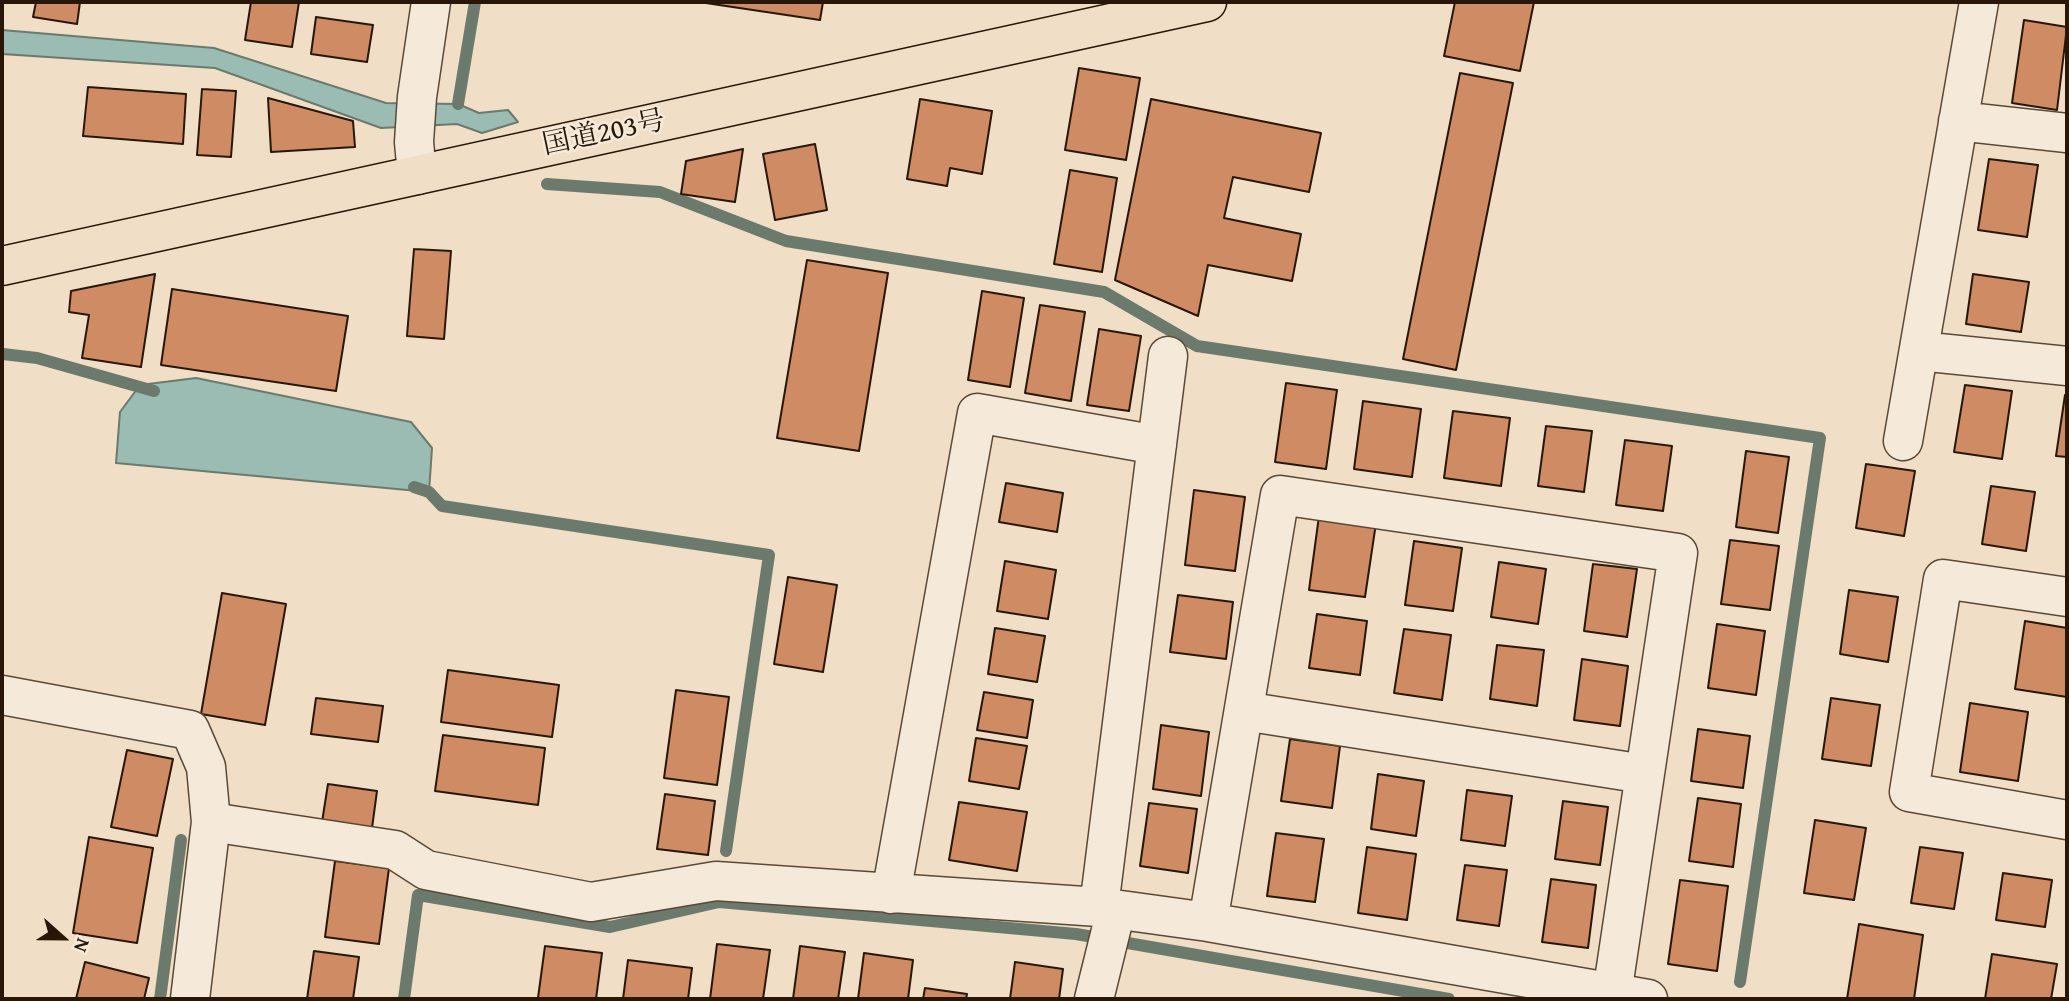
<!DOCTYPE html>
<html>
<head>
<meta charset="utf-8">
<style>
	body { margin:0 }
	#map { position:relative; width:2069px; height:1001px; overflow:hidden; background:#f0dec6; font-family:"Gentium Book Plus",serif }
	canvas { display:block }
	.frame { position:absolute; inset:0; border:4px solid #281707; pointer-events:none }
	.north { position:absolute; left:28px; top:903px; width:70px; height:70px; -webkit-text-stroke:5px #f5eada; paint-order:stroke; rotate:111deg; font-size:19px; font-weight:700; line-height:28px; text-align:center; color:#281707 }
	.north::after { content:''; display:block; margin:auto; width:24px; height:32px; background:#281707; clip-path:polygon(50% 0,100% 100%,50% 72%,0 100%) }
</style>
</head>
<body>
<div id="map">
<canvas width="2069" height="1001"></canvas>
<div class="frame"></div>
<div class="north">N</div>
</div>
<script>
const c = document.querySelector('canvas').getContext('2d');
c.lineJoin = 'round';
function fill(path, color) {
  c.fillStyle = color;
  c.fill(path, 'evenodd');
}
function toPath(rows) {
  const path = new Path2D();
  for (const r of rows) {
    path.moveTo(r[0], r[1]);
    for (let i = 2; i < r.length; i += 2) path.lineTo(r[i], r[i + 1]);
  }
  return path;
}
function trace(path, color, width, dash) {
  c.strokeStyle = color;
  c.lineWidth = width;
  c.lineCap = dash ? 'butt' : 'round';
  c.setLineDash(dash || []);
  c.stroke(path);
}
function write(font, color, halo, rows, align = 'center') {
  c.font = font + ' "Gentium Book Plus","Noto Serif JP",serif';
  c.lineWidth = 5;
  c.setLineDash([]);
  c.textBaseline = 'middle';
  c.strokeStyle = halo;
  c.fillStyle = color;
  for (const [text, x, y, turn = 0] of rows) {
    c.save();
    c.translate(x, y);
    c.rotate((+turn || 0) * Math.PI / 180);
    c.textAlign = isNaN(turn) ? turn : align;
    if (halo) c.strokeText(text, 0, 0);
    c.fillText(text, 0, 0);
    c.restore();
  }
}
const water = toPath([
	[2,30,214,48,386,103,458,104,479,113,508,110,518,122,482,133,457,124,381,128,215,68,2,54,2,30],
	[196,378,411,422,432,448,429,492,116,463,120,412,140,385,196,378]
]);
fill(water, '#9abcb3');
trace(water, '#6c7a6e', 2);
trace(toPath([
	[458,104,475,2],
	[547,184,660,192,786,241,1104,292,1197,346,1820,438,1740,982],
	[3,354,37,358,154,391],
	[414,487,429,492,442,506,769,555,726,851],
	[160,999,181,840],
	[404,999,418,895,610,927,719,902,1076,934,1449,999]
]), '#6c7a6e', 12);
const building = toPath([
	[36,2,80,2,77,24,33,17,36,2],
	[251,2,299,2,292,47,245,40,251,2],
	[699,2,823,2,820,20,699,2],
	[1455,2,1534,2,1520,71,1444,56,1455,2],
	[316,17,373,25,367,62,311,54,316,17],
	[2024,20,2067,27,2057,110,2012,103,2024,20],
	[1079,68,1140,78,1126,160,1065,150,1079,68],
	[1460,73,1513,83,1456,370,1403,359,1460,73],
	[88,87,186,94,183,144,83,136,88,87],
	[202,89,236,91,231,157,197,155,202,89],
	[268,98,353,121,355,147,271,152,268,98],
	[920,99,992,111,982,174,950,168,947,186,907,179,920,99],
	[1151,99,1321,133,1309,192,1233,177,1224,218,1301,234,1292,281,1208,265,1198,316,1115,280,1151,99],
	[815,144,827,210,775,220,763,154,815,144],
	[743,149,735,202,681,194,686,161,743,149],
	[1989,159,2038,165,2027,237,1978,230,1989,159],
	[1070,170,1117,178,1102,272,1054,264,1070,170],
	[414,249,451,251,444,339,407,336,414,249],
	[807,260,888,273,859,451,777,438,807,260],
	[155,274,141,367,82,358,89,315,69,312,71,291,155,274],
	[1973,274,2029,282,2021,332,1966,324,1973,274],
	[172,289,348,316,336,391,161,365,172,289],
	[982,291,1024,298,1010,387,968,380,982,291],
	[1040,305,1085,312,1071,401,1025,393,1040,305],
	[1099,329,1141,336,1129,411,1087,405,1099,329],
	[1286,383,1337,390,1326,469,1275,462,1286,383],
	[1965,385,2012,391,2002,459,1954,452,1965,385],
	[2065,395,2067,395,2067,457,2056,456,2065,395],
	[1363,401,1421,409,1412,477,1354,469,1363,401],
	[1453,411,1510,418,1501,486,1444,478,1453,411],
	[1546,426,1592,431,1584,492,1538,486,1546,426],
	[1625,440,1672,446,1663,511,1616,505,1625,440],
	[1746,451,1789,457,1778,533,1736,527,1746,451],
	[1866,464,1915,471,1904,536,1856,528,1866,464],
	[1006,483,1063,493,1057,532,999,522,1006,483],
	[1991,486,2035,492,2026,551,1982,544,1991,486],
	[1194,490,1245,497,1235,571,1185,565,1194,490],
	[1319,516,1376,523,1365,597,1309,590,1319,516],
	[1730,540,1779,546,1770,610,1721,604,1730,540],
	[1414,541,1462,548,1453,611,1405,605,1414,541],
	[1005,561,1056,570,1048,619,997,611,1005,561],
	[1499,562,1546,569,1538,624,1491,617,1499,562],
	[1593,564,1637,569,1627,637,1584,631,1593,564],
	[788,577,837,585,823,672,774,664,788,577],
	[1849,590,1898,597,1888,662,1840,654,1849,590],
	[222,593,286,604,265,725,201,714,222,593],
	[1178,595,1233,602,1226,659,1170,652,1178,595],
	[1317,614,1367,621,1360,675,1309,668,1317,614],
	[2025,621,2067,628,2067,697,2015,689,2025,621],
	[1717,624,1765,631,1756,695,1708,688,1717,624],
	[995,628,1045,636,1037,682,988,674,995,628],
	[1404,629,1451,635,1442,700,1394,693,1404,629],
	[1497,645,1544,650,1537,706,1490,699,1497,645],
	[1582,659,1628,666,1620,726,1574,720,1582,659],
	[448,670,559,685,552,737,441,722,448,670],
	[676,690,729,697,717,785,664,778,676,690],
	[984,692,1033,700,1027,738,977,730,984,692],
	[316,698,383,706,378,742,311,734,316,698],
	[1831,698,1880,705,1871,766,1822,759,1831,698],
	[1970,703,2028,712,2018,781,1960,772,1970,703],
	[1161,725,1209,732,1201,796,1153,789,1161,725],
	[1698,729,1750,736,1743,788,1691,781,1698,729],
	[443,735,545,748,538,805,435,791,443,735],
	[976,738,1027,746,1019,789,969,781,976,738],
	[1290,739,1340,746,1332,808,1281,801,1290,739],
	[127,750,173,759,157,836,111,827,127,750],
	[1378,774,1424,781,1416,836,1371,829,1378,774],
	[328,784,377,791,372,828,322,822,328,784],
	[1467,790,1512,796,1505,846,1461,840,1467,790],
	[665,794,715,801,708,855,657,849,665,794],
	[1698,798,1741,804,1733,867,1689,861,1698,798],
	[1563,801,1608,807,1600,865,1555,859,1563,801],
	[959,802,1027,812,1017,871,949,860,959,802],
	[1149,803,1197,809,1188,873,1140,866,1149,803],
	[1815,820,1866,828,1854,900,1804,893,1815,820],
	[1276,833,1324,839,1315,902,1267,896,1276,833],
	[89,837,153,848,137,943,73,933,89,837],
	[1367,847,1416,854,1407,920,1358,913,1367,847],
	[1920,847,1963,853,1954,909,1911,903,1920,847],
	[335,861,389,868,379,944,325,937,335,861],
	[1465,865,1507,870,1499,926,1457,920,1465,865],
	[2003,873,2052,880,2045,927,1996,920,2003,873],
	[1551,879,1596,885,1588,948,1542,942,1551,879],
	[1680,880,1728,886,1717,971,1668,964,1680,880],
	[1859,924,1923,935,1914,999,1847,999,1859,924],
	[717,944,770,950,763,999,710,999,717,944],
	[545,946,602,953,596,999,538,998,545,946],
	[800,946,845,952,838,999,793,999,800,946],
	[314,951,359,957,353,999,307,999,314,951],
	[864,953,913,960,908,999,858,999,864,953],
	[1992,954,2057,964,2051,999,1985,999,1992,954],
	[628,960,692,968,688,999,623,999,628,960],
	[85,962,149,978,144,999,76,999,85,962],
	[1015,962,1063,969,1059,999,1010,999,1015,962],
	[925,988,967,994,966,999,923,999,925,988]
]);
fill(building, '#cf8c64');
trace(building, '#281707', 2);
const street = toPath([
	[1958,121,2067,133],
	[417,175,414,142,417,97,431,2],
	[1919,351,2067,366],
	[1903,441,1979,2],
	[2067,597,1943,579,1909,792,2067,820],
	[2,695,190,730,206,767,211,822,395,850,426,870,591,902,716,881,1099,907,1208,922,1648,999],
	[1244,711,1644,774],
	[891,894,977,413,1157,445],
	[1099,907,1168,356],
	[1208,922,1280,495,1678,553,1612,994],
	[190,999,211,822],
	[1094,999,1116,910]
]);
const highway = toPath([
	[2,266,1207,2]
]);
trace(street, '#5a4937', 41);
trace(highway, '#281707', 41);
trace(street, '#f5eada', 38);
trace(highway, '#f0dec6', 38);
write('28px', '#281707', '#f5eada', [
	["国道203号",604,134,-12]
]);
</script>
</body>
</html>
